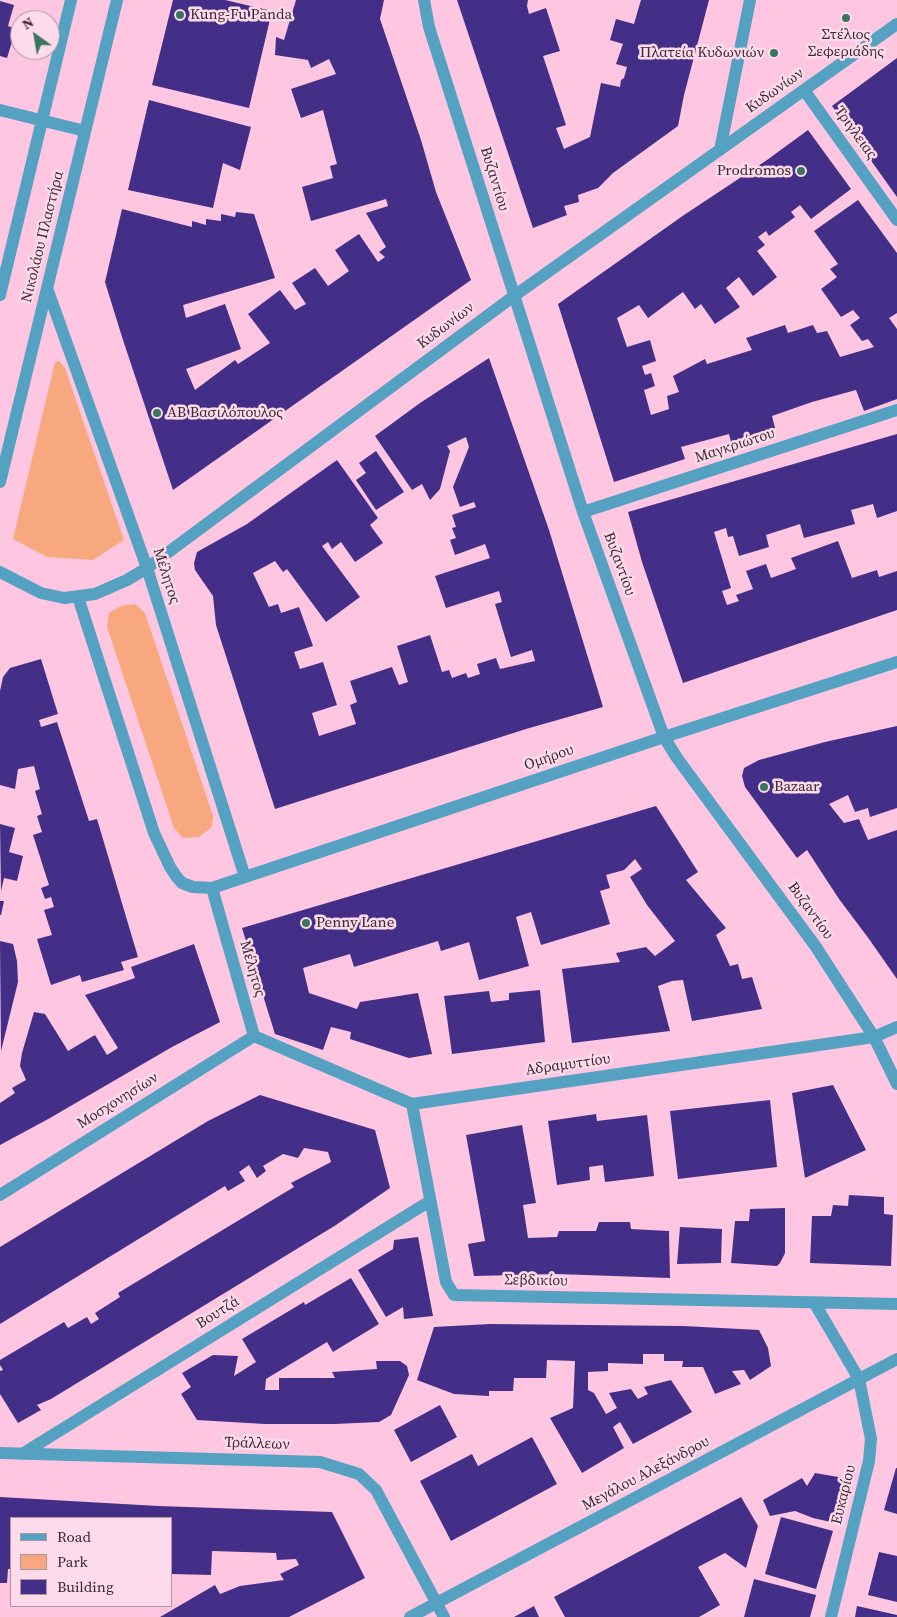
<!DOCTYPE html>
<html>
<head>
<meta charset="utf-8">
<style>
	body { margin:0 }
	#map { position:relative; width:897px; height:1617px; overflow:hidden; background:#fec6e1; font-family:"Source Serif 4",serif }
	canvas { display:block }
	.legend { position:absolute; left:10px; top:1517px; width:162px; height:90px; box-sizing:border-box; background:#fddbeb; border:1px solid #b093a1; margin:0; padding:6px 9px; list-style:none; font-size:15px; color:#3d2833 }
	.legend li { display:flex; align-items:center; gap:10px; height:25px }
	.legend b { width:25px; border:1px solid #b093a1 }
	.north { position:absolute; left:10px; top:10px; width:50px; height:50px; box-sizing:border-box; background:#fddbeb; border:1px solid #b093a1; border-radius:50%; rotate:328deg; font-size:14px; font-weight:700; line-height:20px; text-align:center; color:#3d2833 }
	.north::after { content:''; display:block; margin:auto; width:18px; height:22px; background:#397660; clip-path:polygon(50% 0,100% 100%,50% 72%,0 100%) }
</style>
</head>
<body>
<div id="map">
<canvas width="897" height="1617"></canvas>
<ul class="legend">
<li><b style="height:6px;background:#54a1c2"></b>Road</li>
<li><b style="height:14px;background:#f8a87f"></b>Park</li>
<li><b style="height:14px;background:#432f88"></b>Building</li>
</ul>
<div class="north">N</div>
</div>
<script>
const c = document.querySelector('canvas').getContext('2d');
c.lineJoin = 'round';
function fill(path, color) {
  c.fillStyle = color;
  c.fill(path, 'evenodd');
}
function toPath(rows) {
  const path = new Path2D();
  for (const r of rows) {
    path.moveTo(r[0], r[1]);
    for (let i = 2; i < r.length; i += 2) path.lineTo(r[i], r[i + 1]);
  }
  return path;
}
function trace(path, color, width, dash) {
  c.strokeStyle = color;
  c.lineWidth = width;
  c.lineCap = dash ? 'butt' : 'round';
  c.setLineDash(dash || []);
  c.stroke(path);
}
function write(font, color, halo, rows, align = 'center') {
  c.font = font + ' "Source Serif 4",serif';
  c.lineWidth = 5;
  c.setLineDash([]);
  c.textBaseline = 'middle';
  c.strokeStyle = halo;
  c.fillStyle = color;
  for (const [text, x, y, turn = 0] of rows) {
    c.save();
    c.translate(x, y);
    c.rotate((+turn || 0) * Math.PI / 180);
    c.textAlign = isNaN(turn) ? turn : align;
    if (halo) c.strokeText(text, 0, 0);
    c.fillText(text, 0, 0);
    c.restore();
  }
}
fill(toPath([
	[59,361,65,368,124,540,93,560,47,557,13,539,55,362],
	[135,604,145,613,213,816,212,827,199,837,183,838,174,828,107,627,109,613,121,606]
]), '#f8a87f');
fill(toPath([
	[173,0,225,0,272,11,249,108,152,85],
	[296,0,384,0,380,19,421,140,436,192,471,280,173,490,123,340,105,282,122,209,192,227,192,221,206,225,206,219,221,221,221,214,235,217,236,212,254,214,275,278,183,305,186,318,225,304,241,349,186,369,195,390,235,360,238,364,270,343,248,314,280,290,295,310,306,304,292,283,315,268,328,286,349,271,335,250,359,234,378,262,385,257,379,252,386,247,366,213,388,206,386,199,311,221,302,187,333,178,330,166,337,164,323,110,301,118,291,89,336,74,329,59,311,68,308,60,275,55,276,37,284,40],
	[457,0,528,0,527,6,529,14,546,8,560,51,543,56,566,125,556,128,564,149,590,137,601,83,620,87,621,80,624,78,627,67,616,64,623,44,610,40,616,19,634,24,641,0,709,0,684,95,678,126,613,173,598,188,578,195,579,202,564,206,567,215,533,228],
	[0,1,14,5,8,26,16,29,7,58,0,56],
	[897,58,897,197,832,106],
	[149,100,251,127,240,170,223,163,213,208,128,190],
	[808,130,851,189,811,219,800,205,791,212,795,217,769,236,766,231,758,237,765,245,757,251,777,277,753,296,739,277,734,281,726,288,740,307,715,324,701,304,695,309,683,292,648,318,639,305,617,318,627,347,650,340,656,361,642,366,645,375,651,373,655,386,644,390,651,415,669,409,667,396,679,392,673,376,705,359,707,364,752,350,746,338,785,325,788,333,813,325,817,333,827,331,840,357,874,347,868,339,862,341,850,325,860,318,853,310,841,317,821,289,837,277,830,269,838,264,814,231,858,200,897,253,897,313,889,318,897,329,897,399,864,411,856,390,812,402,772,416,775,428,731,442,729,434,681,447,685,459,614,482,558,304,684,215,767,160],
	[489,358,549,530,603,707,526,729,275,809,216,625,213,596,195,570,194,563,197,552,247,524,337,460,378,518,370,525,383,543,355,562,341,542,332,549,328,542,322,546,360,597,326,622,287,569,283,572,275,561,253,573,269,607,278,604,281,613,299,607,313,646,294,652,300,669,323,662,337,705,312,713,319,736,356,724,350,705,357,702,350,681,392,667,399,685,408,682,397,646,430,635,442,672,449,670,452,678,466,673,468,678,480,674,477,664,496,658,500,669,535,661,532,650,511,657,495,604,502,602,499,591,446,608,435,576,490,558,485,544,455,555,450,540,456,538,452,528,456,527,452,515,476,507,474,502,460,507,453,487,469,447,466,437,447,446,450,451,440,489,430,500,422,484,412,490,375,436,420,403],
	[897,434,897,511,877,518,873,504,851,510,855,524,804,538,800,524,766,535,769,547,739,556,733,536,728,537,726,528,714,532,731,588,722,591,727,605,739,601,736,595,753,589,746,571,766,564,771,578,796,569,791,558,838,541,852,578,877,570,879,577,897,571,897,610,683,683,642,562,628,512],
	[376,451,404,492,376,510,356,480,366,473,359,463],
	[41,659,58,714,39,720,41,727,57,722,89,821,97,819,138,957,121,962,124,970,82,982,80,975,51,985,37,939,52,935,44,910,54,907,51,897,45,899,41,888,49,885,33,835,42,832,37,816,42,814,35,791,40,789,34,766,18,769,15,789,0,785,0,691,3,677,10,668],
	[897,726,897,808,870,817,868,808,855,812,848,795,829,804,844,823,859,819,868,840,897,830,897,979,869,939,839,899,807,850,797,858,745,787,742,776,744,768,759,760,825,742],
	[656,806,698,872,686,880,726,928,716,935,730,966,738,964,742,979,752,977,762,1009,692,1021,683,980,672,981,658,986,670,1031,572,1043,562,969,620,962,616,953,646,947,655,956,675,941,647,905,630,877,642,869,635,859,624,870,606,875,610,888,600,891,610,924,541,945,531,912,516,917,529,966,479,980,469,942,441,951,438,941,354,967,350,954,303,968,309,993,357,1009,360,1002,418,993,432,1054,409,1058,350,1039,351,1032,331,1027,323,1050,275,1034,242,928],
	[0,824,15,828,9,852,23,856,17,881,4,878,1,891],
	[0,901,4,901,1,915,0,915],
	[0,941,13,944,17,961,18,982,1,1051],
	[194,944,220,1022,172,1047,50,1118,0,1145,0,1103,15,1093,12,1088,26,1080,20,1066,22,1053,34,1012,45,1014,68,1051,95,1035,107,1055,118,1048,85,995,135,978,131,967],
	[540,990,545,1042,452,1054,444,996,489,991,491,1002,509,1000,509,993],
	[833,1085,866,1150,805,1178,792,1093],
	[260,1095,375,1130,390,1188,336,1225,51,1399,37,1405,41,1410,18,1423,0,1394,0,1371,3,1370,0,1365,0,1360,64,1322,68,1328,87,1317,91,1324,99,1319,95,1313,120,1297,118,1293,294,1187,291,1183,331,1162,328,1152,304,1148,298,1158,283,1154,263,1166,266,1171,257,1178,249,1165,239,1172,245,1181,228,1191,225,1186,0,1324,0,1247,208,1121],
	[770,1100,777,1167,678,1179,670,1111],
	[596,1114,597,1121,647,1115,654,1176,605,1182,603,1165,589,1167,590,1180,557,1185,548,1121],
	[522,1125,536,1203,523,1205,528,1238,557,1237,559,1231,596,1231,599,1222,630,1222,631,1229,669,1231,670,1278,557,1274,474,1276,468,1244,485,1241,466,1135],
	[849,1195,884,1197,884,1214,893,1215,891,1266,810,1263,812,1216,831,1216,833,1205,848,1206],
	[785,1208,785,1253,780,1263,777,1266,731,1263,735,1221,749,1221,750,1209],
	[680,1227,722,1229,721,1263,677,1264],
	[418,1237,433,1316,404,1319,403,1307,386,1317,358,1270,393,1249,394,1240],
	[351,1278,379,1324,333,1352,327,1342,266,1379,265,1390,279,1390,279,1378,335,1378,332,1372,377,1369,376,1361,400,1361,407,1366,409,1375,391,1415,379,1422,335,1424,265,1424,197,1420,181,1394,191,1387,182,1373,213,1355,238,1356,234,1376,256,1362,242,1339,304,1302,305,1305],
	[490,1324,683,1326,759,1330,768,1348,771,1366,750,1380,744,1370,732,1371,741,1384,715,1394,703,1367,682,1367,683,1361,664,1361,664,1354,643,1354,643,1364,608,1363,608,1371,588,1372,588,1390,594,1393,606,1414,617,1408,609,1393,631,1389,638,1399,648,1394,644,1387,671,1380,692,1412,633,1444,620,1422,613,1427,624,1448,582,1473,550,1418,573,1408,575,1361,547,1360,546,1378,514,1378,513,1391,489,1391,489,1396,454,1394,417,1380,434,1327],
	[440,1405,457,1437,411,1462,394,1430],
	[532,1437,557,1484,451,1541,420,1481,472,1454,478,1466],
	[896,1468,897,1468,897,1514,884,1510],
	[815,1473,844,1478,835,1523,813,1518,795,1511,770,1516,763,1500,802,1478,807,1486],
	[0,1497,158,1506,332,1512,365,1578,289,1617,160,1617,215,1585,220,1594,240,1586,284,1580,280,1574,299,1565,296,1559,277,1560,276,1553,212,1551,211,1575,171,1574,171,1518,11,1518,11,1569,8,1569,7,1583,0,1583],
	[741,1497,758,1526,746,1568,725,1553,698,1567,720,1605,699,1617,565,1617,554,1597],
	[781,1517,833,1531,816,1589,765,1574],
	[879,1552,897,1556,897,1602,868,1595],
	[754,1579,816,1595,810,1617,744,1617],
	[534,1606,539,1617,514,1617],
	[857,1606,897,1615,897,1617,855,1617]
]), '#432f88');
trace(toPath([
	[424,0,429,27,583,512,664,737,677,758,816,947,874,1037,897,1084],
	[804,90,897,220],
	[0,110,85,131],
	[720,150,750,0],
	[47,288,147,568,245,877],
	[0,295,71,0],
	[0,482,117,0],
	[583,512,897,410],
	[0,572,41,593,64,598,95,594,127,580,147,568,514,296,897,24],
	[78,597,154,833,170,867,176,876,182,883,193,887,212,888,245,877,664,737,897,662],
	[212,888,254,1036],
	[254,1036,412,1104,874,1037,897,1027],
	[412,1104,446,1282,454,1295,897,1304],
	[0,1195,254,1036],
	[815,1304,859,1379,871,1439,869,1461,831,1617],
	[0,1453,320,1462,359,1474,376,1490,444,1617],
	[22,1454,430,1201],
	[410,1617,897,1359]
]), '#54a1c2', 12);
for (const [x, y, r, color] of [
	[180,15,5,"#397660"],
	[846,18,5,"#397660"],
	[774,53,5,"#397660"],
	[801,171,5,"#397660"],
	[157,413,5,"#397660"],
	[764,787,5,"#397660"],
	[306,923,5,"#397660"]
]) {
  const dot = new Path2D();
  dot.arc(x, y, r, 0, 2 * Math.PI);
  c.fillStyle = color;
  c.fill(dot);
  trace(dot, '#fddbeb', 2);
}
write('15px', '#3d2833', '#fddbeb', [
	["Kung-Fu Panda",190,15],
	["Στέλιος",846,35,"center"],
	["Σεφεριάδης",846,52,"center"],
	["Πλατεία Κυδωνιών",764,53,"right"],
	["Prodromos",791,171,"right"],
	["ΑΒ Βασιλόπουλος",167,413],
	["Bazaar",774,787],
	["Penny Lane",316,923]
], 'left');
write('15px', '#3d2833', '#fddbeb', [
	["Κυδωνίων",775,91,-35],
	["Τριγλειας",855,133,54],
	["Βυζαντίου",494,179,73],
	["Νικολάου Πλαστήρα",43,237,-76],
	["Κυδωνίων",446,326,-37],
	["Μαγκριώτου",735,446,-18],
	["Βυζαντίου",619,564,70],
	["Μέλητος",166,576,72],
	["Ομήρου",549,758,-19],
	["Βυζαντίου",810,911,54],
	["Μέλητος",252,969,74],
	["Αδραμυττίου",568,1065,-8],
	["Μοσχονησίων",118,1101,-32],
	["Σεβδικίου",536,1281,1],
	["Βουτζά",218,1313,-32],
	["Τράλλεων",257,1444,2],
	["Μεγάλου Αλεξάνδρου",646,1474,-28],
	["Ευκαρίου",844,1495,-76]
]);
</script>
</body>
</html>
